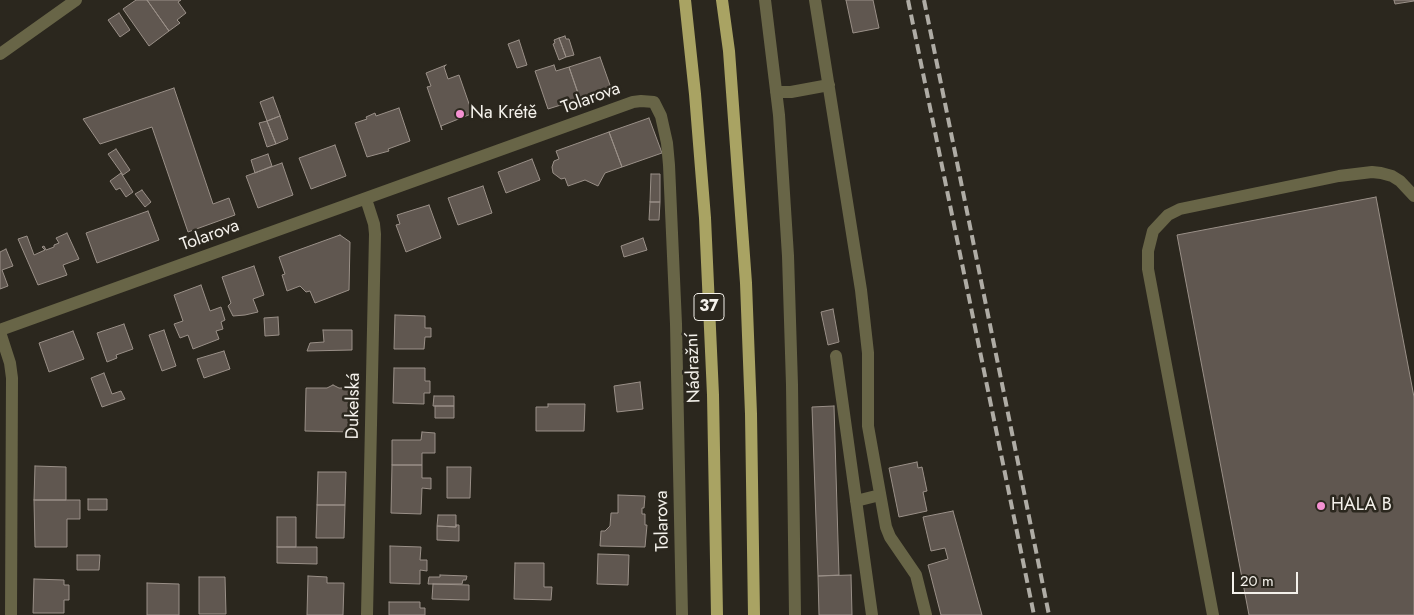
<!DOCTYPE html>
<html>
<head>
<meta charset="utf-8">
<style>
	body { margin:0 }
	#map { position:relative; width:1414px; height:615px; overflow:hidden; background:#2b271e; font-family:Jost,sans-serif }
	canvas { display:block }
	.scale { position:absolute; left:1232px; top:572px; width:66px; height:22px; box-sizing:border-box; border:2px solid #f4f1eb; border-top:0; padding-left:6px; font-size:15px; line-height:18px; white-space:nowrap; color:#f4f1eb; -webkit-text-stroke:4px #2b271e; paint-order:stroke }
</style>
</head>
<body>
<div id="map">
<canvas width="1414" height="615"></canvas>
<div class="scale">20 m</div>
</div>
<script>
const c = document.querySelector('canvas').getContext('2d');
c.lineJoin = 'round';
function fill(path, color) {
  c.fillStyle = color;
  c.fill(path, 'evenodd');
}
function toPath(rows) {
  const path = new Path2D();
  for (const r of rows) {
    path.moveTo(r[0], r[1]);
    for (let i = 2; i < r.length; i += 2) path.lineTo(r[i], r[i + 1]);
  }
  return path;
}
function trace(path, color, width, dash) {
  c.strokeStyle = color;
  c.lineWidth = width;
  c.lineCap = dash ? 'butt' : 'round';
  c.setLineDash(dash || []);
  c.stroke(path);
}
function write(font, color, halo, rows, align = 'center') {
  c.font = font + ' Jost,sans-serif';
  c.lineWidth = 5;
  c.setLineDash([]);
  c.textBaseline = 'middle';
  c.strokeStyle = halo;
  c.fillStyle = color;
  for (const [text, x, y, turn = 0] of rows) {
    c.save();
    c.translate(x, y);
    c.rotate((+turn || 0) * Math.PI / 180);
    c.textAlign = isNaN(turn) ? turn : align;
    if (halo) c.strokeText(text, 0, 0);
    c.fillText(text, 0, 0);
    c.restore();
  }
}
const building = toPath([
	[136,0,147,0,169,31,149,46,123,9,136,0],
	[147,0,181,0,178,2,186,13,177,20,180,23,169,31,147,0],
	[846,0,873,0,879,28,853,33,846,0],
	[1394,0,1414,0,1414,1,1395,4,1394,0],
	[119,13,130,30,120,37,108,20,119,13],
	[565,36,566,39,569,39,574,55,566,57,559,38,565,36],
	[559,38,566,57,559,60,553,44,555,43,554,40,559,38],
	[519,40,527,65,517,68,508,44,519,40],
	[600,57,611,88,580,99,569,67,600,57],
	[446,65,444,67,448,79,459,75,474,118,471,114,441,126,442,130,427,87,431,86,426,73,446,65],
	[554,65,556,71,569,67,580,99,548,109,535,71,554,65],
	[174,88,213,204,229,198,235,215,188,232,152,127,100,144,83,119,174,88],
	[273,97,280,116,267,121,260,102,273,97],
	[399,108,410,141,388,149,389,151,367,157,355,123,367,119,366,117,375,113,376,116,399,108],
	[280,116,288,139,276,144,267,121,280,116],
	[649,118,662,153,622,167,609,132,649,118],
	[267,121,276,144,267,147,259,123,267,121],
	[609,132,622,167,605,173,598,186,585,180,568,186,565,178,561,179,553,173,552,167,554,161,559,159,556,151,609,132],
	[335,145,346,176,311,189,299,158,335,145],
	[116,149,130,170,123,175,108,154,116,149],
	[268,154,272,166,255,173,251,160,268,154],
	[532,159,540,180,506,193,498,172,532,159],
	[282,163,293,195,258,208,246,176,282,163],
	[121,173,133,192,126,197,120,188,116,190,110,181,121,173],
	[651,174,660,174,660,202,650,202,651,174],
	[483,186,492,213,458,225,448,198,483,186],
	[142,190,151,202,145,207,135,194,142,190],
	[1376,197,1414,397,1414,615,1249,615,1177,235,1376,197],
	[650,202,660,202,659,220,649,220,650,202],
	[429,205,441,238,406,252,396,225,400,224,397,215,429,205],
	[148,211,159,240,97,263,86,233,148,211],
	[67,233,79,259,63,265,67,275,38,285,18,239,27,236,34,255,45,250,42,247,44,246,46,250,54,247,54,245,59,243,56,238,67,233],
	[340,235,350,242,349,290,315,303,310,291,306,292,300,286,287,291,282,275,285,274,279,257,340,235],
	[643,238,647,250,624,257,621,246,643,238],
	[6,249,13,266,2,270,8,286,0,289,0,252,6,249],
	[254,266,264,295,253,299,258,312,245,315,233,316,228,306,231,303,222,277,254,266],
	[201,285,210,311,221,307,225,320,221,322,223,329,216,331,219,339,193,349,188,335,180,338,174,324,183,321,174,295,201,285],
	[833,309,839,342,828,345,821,312,833,309],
	[395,315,425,316,425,328,431,328,431,337,425,337,424,349,394,349,395,315],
	[278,317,279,335,265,336,264,318,278,317],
	[124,324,133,349,116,355,117,358,107,362,97,333,124,324],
	[164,330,176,366,162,371,149,335,164,330],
	[323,330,352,330,352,350,307,351,310,343,324,342,323,330],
	[73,331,84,359,49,372,39,343,73,331],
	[224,351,230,369,204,378,197,359,224,351],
	[394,368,425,368,425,381,430,381,430,393,424,393,424,404,393,403,394,368],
	[104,373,112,394,121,391,125,399,102,407,91,378,104,373],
	[640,382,643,409,617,412,614,386,640,382],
	[333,385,339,388,349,388,349,417,353,417,353,432,305,431,306,388,327,388,333,385],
	[434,396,454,396,454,406,433,406,434,396],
	[548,404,585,404,584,431,536,431,536,407,548,407,548,404],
	[435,406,454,406,454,418,435,418,435,406],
	[834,406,839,575,818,576,812,407,834,406],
	[422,432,435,433,435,453,422,453,422,465,392,465,392,440,421,440,422,432],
	[917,462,918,468,922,467,927,491,923,492,927,511,899,517,889,468,917,462],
	[392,465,422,465,422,478,431,478,431,489,422,488,421,514,391,513,392,465],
	[35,466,66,467,66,500,34,500,35,466],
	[447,467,471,467,470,498,447,498,447,467],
	[318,472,346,472,345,505,317,505,318,472],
	[618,495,645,496,644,508,642,508,642,514,645,514,645,525,647,525,645,547,600,546,601,531,605,531,610,526,611,513,618,513,618,495],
	[88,499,107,499,107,510,88,510,88,499],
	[34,500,80,500,80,519,67,519,67,547,35,547,34,500],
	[317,505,345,505,344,538,316,538,317,505],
	[953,511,982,615,941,615,928,565,948,559,945,548,931,551,923,517,953,511],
	[438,515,456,515,456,527,437,526,438,515],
	[277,517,296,517,296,547,277,547,277,517],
	[456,525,459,525,459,541,437,540,437,526,456,527,456,525],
	[390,546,421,547,420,560,427,560,427,571,420,570,420,584,390,583,390,546],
	[277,547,317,547,317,564,277,563,277,547],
	[598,554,629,555,628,585,597,584,598,554],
	[77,555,100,555,99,570,77,570,77,555],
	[515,563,544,563,544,587,552,587,551,600,514,599,515,563],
	[440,575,467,576,466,580,463,580,462,584,428,584,429,577,440,577,440,575],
	[851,575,852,615,819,615,818,576,851,575],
	[308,576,327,577,327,583,344,583,343,615,307,615,308,576],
	[199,577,225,577,226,614,199,614,199,577],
	[34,579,64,580,64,585,69,585,69,600,64,600,64,613,33,613,34,579],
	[147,583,179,584,179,615,147,615,147,583],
	[433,584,469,585,469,600,432,599,433,584],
	[389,602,420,602,420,608,425,608,425,615,389,615,389,602]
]);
fill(building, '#605750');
trace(building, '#9a9088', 1);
trace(toPath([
	[765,0,779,115,788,256,792,385,795,615],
	[815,0,861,290,868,353,868,426,886,527,890,537,916,575,926,615],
	[0,54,76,0],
	[776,92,791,92,829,85],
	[366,199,374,224,375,234,367,615],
	[0,330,633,102,641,101,654,102,661,116,667,143,669,165,676,324,682,615],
	[0,332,10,363,12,378,11,615],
	[836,356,872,615],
	[856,501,880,495],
	[1213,615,1148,269,1148,251,1153,231,1168,215,1180,209,1339,176,1372,172,1381,173,1392,176,1400,181,1414,196]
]), '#686547', 12);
trace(toPath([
	[685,0,695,94,705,218,713,395,717,615],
	[722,0,729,51,746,283,751,414,754,615]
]), '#a9a363', 12);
trace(toPath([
	[908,0,1034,615],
	[924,0,1049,615]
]), '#afaca5', 4, [10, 5]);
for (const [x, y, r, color] of [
	[460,114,5,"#f591d2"],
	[1321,506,5,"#f591d2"]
]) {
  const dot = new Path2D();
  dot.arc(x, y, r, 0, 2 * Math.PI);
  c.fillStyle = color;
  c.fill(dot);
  trace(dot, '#2b271e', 2);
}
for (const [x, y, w] of [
	[709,307,30]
]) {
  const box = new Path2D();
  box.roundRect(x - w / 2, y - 13.5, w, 27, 4);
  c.fillStyle = '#2b271e';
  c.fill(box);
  trace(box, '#f4f1eb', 1);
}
write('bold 16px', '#f4f1eb', null, [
	["37",709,307]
]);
write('18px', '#f4f1eb', '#2b271e', [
	["Tolarova",591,99,-20],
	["Tolarova",210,236,-20],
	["Nádražní",694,368,-92],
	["Dukelská",354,406,-89],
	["Tolarova",663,521,-91]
]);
write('18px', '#f4f1eb', '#2b271e', [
	["Na Krétě",470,114],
	["HALA B",1331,506]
], 'left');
</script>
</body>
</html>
